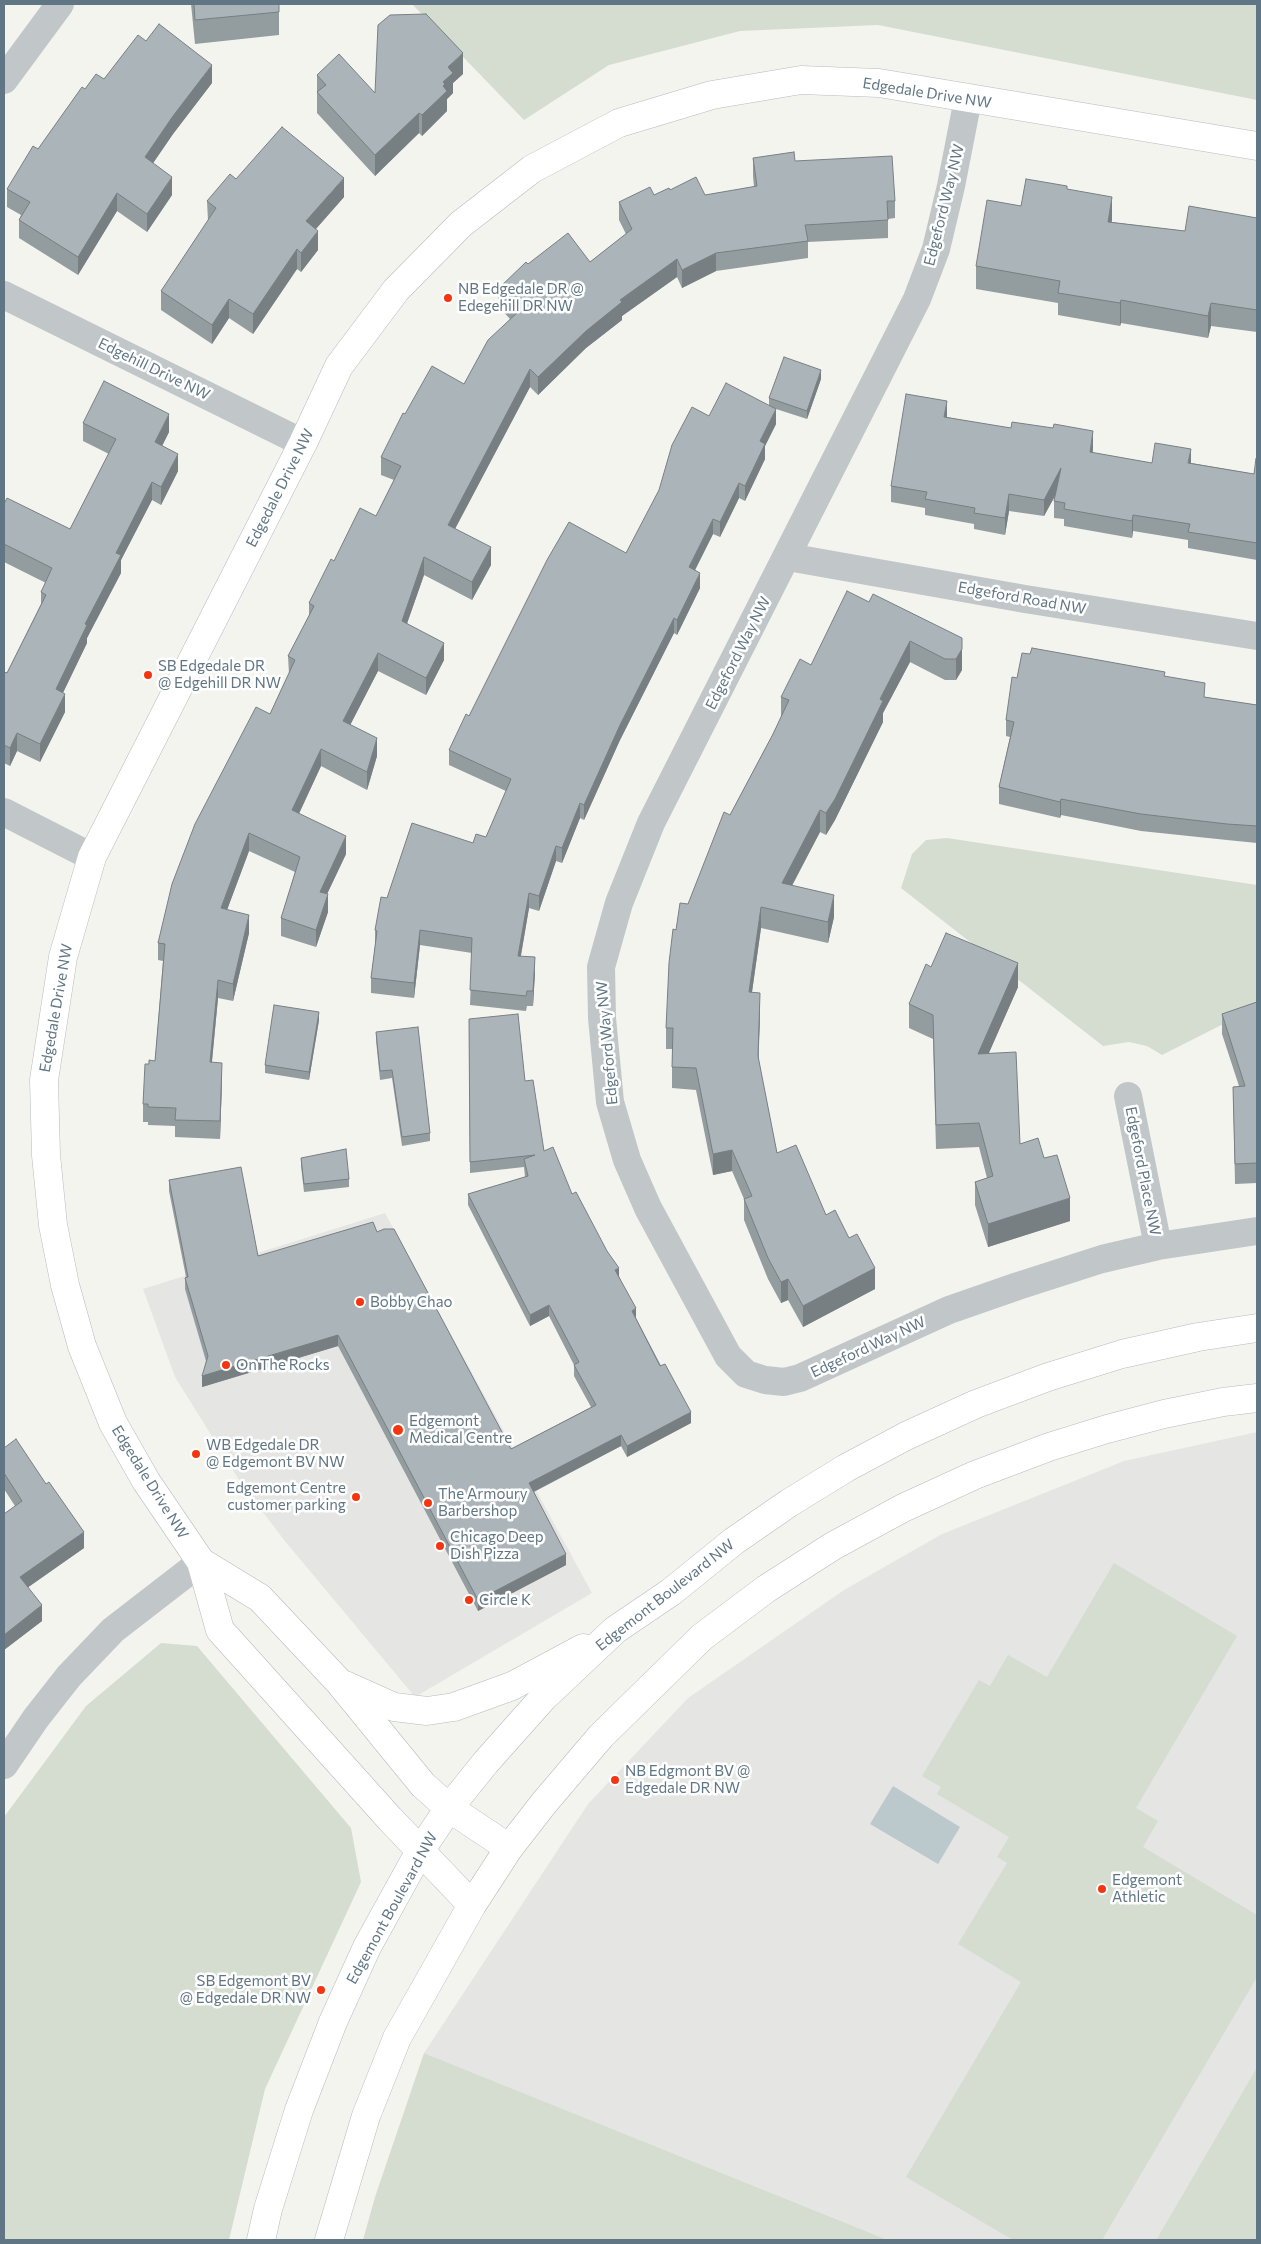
<!DOCTYPE html>
<html>
<head>
<meta charset="utf-8">
<style>
	body { margin:0 }
	#map { position:relative; width:1261px; height:2244px; overflow:hidden; background:#f4f4ef; font-family:Commissioner,sans-serif }
	canvas { display:block }
	.frame { position:absolute; inset:0; border:5px solid #607684; pointer-events:none }
</style>
</head>
<body>
<div id="map">
<canvas width="1261" height="2244"></canvas>
<div class="frame"></div>
</div>
<script>
const c = document.querySelector('canvas').getContext('2d');
c.lineJoin = 'round';
function fill(path, color) {
  c.fillStyle = color;
  c.fill(path, 'evenodd');
}
function toPath(rows) {
  const path = new Path2D();
  for (const r of rows) {
    path.moveTo(r[0], r[1]);
    for (let i = 2; i < r.length; i += 2) path.lineTo(r[i], r[i + 1]);
  }
  return path;
}
function trace(path, color, width, dash) {
  c.strokeStyle = color;
  c.lineWidth = width;
  c.lineCap = dash ? 'butt' : 'round';
  c.setLineDash(dash || []);
  c.stroke(path);
}
function write(font, color, halo, rows, align = 'center') {
  c.font = font + ' Commissioner,sans-serif';
  c.lineWidth = 5;
  c.setLineDash([]);
  c.textBaseline = 'middle';
  c.strokeStyle = halo;
  c.fillStyle = color;
  for (const [text, x, y, turn = 0] of rows) {
    c.save();
    c.translate(x, y);
    c.rotate((+turn || 0) * Math.PI / 180);
    c.textAlign = isNaN(turn) ? turn : align;
    if (halo) c.strokeText(text, 0, 0);
    c.fillText(text, 0, 0);
    c.restore();
  }
}
fill(toPath([
	[385,1213,592,1593,415,1697,284,1540,241,1483,175,1377,143,1289],
	[1257,1432,1257,2067,1156,2240,888,2240,424,2053,588,1804,688,1698,844,1590,942,1534,1124,1461]
]), '#e5e5e3');
fill(toPath([
	[412,4,1257,4,1257,100,878,25,740,31,609,65,524,120],
	[947,838,1257,885,1257,1007,1162,1055,1147,1046,1129,1042,1103,1046,901,888,912,854,926,840],
	[1114,1563,1237,1636,1136,1808,1158,1821,1143,1847,1257,1915,1257,1977,1102,2240,1013,2240,906,2177,1021,1982,958,1944,1007,1863,997,1857,1009,1837,937,1794,941,1787,922,1776,979,1680,990,1686,1008,1655,1047,1677],
	[161,1643,197,1646,351,1828,361,1882,265,2089,229,2240,4,2240,4,1817,86,1706],
	[424,2053,888,2240,363,2240,375,2197],
	[1257,2067,1257,2240,1156,2240]
]), '#d5dcd0');
fill(toPath([
	[893,1786,960,1827,938,1864,870,1824]
]), '#bbc9cd');
const secondary = toPath([
	[201,1562,260,1598,339,1682,423,1785,449,1808,509,1848],
	[345,1685,394,1707,427,1711,454,1707,512,1686,583,1648],
	[472,1905,390,1819,220,1630,201,1562,146,1481,113,1423,82,1346,65,1285,53,1225,46,1155,44,1080,63,957,92,857,303,443,339,366,396,290,461,224,532,169,619,123,712,95,801,80,879,83,1257,146],
	[261,2240,268,2209,299,2110,333,2022,367,1947,420,1851,449,1808,486,1762,543,1698,615,1630,671,1592,734,1541,789,1503,846,1468,906,1436,976,1404,1048,1377,1122,1354,1198,1337,1257,1328],
	[329,2240,366,2116,397,2038,472,1905,509,1848,544,1803,601,1736,702,1637,766,1589,833,1546,903,1508,975,1475,1049,1447,1107,1429,1164,1414,1223,1402,1257,1398]
]);
trace(secondary, '#b5bbbf', 29);
trace(toPath([
	[4,80,60,4],
	[968,99,951,186,936,249,917,299,651,823,619,903,601,967,602,1018,610,1102,627,1160,648,1208,728,1356,746,1374,765,1380,784,1382,800,1378,949,1310,1018,1286,1102,1259,1158,1246,1257,1231],
	[4,295,303,443],
	[788,557,1025,599,1257,636],
	[4,812,92,857],
	[1128,1096,1158,1246],
	[4,1765,36,1718,69,1676,113,1630,201,1562]
]), '#c1c6c9', 28);
trace(secondary, '#fff', 28);
fill(toPath([
	[191,4,279,4,279,35,195,44],
	[146,41,212,83,173,134,153,163,172,195,147,232,117,211,78,275,19,238,19,220,21,215,7,207,7,189,85,89,104,79],
	[463,74,453,83,453,93,447,99,447,111,422,136,419,133,375,176,317,113,317,75,375,93],
	[753,158,795,161,895,201,895,218,888,219,888,238,808,242,808,258,716,271,682,288,677,277,622,316,622,320,586,348,538,395,530,387,455,529,491,565,472,600,424,575,407,623,444,660,426,695,378,671,350,725,377,756,367,790,321,766,299,814,346,854,327,894,328,912,316,947,281,936,281,918,295,872,249,851,227,910,249,933,233,1001,218,998,212,1062,222,1080,220,1139,175,1137,175,1126,148,1125,148,1122,143,1122,143,1104,149,1064,155,1061,163,961,158,960,158,943,270,714,289,674,288,656,309,616,309,603,334,561,376,516,394,480,381,475,381,457,405,414,464,384,510,319,498,306,498,289,528,264,590,262,626,234,619,220,619,202,654,195,670,190,705,195,754,187,753,176],
	[236,179,344,197,316,229,318,250,301,272,297,269,253,334,229,318,212,344,161,310,161,291,208,221,207,201],
	[1067,189,1112,220,1111,222,1185,231,1257,218,1257,332,1211,326,1208,338,1121,323,1120,326,1058,315,1058,303,976,289,976,266,1021,206],
	[821,379,807,419,773,408,776,424,765,446,765,459,745,501,739,498,720,537,713,534,695,570,700,588,677,635,674,633,620,740,584,820,580,818,562,863,556,861,539,911,529,908,521,956,535,972,533,1006,527,1006,526,1011,470,1005,472,953,420,945,414,998,371,993,371,978,375,946,375,930,387,898,473,843,486,837,506,791,449,765,449,750,469,716,626,553,709,416,769,406,769,398],
	[947,417,1093,448,1093,453,1152,463,1191,463,1254,474,1257,458,1257,560,1188,548,1188,540,1133,531,1132,538,1064,526,1064,519,1054,518,1054,501,1056,494,1044,516,1009,511,1005,535,974,529,974,524,925,515,925,508,891,502,891,486],
	[83,423,169,432,162,446,178,471,161,505,152,500,121,560,121,573,87,638,87,643,63,693,65,712,40,762,17,751,10,766,4,763,4,672,7,673,41,604,41,592,46,583,4,562,4,504,70,529,109,454,83,441],
	[869,602,962,638,962,670,956,680,945,680,910,662,883,713,883,722,835,820,826,835,820,832,792,886,834,917,828,943,761,928,752,992,760,1014,758,1060,777,1153,826,1215,875,1289,803,1327,788,1300,781,1303,768,1279,744,1220,744,1199,732,1171,713,1175,696,1090,672,1088,672,1049,666,1049,666,1028,676,930,730,815,773,734,781,717,781,697],
	[1165,676,1205,697,1257,705,1257,843,1227,840,1141,831,1061,815,1060,818,999,804,999,787,1010,737,1006,736,1006,720,1017,678],
	[931,967,1018,987,988,1054,1020,1144,1044,1158,1070,1221,988,1247,975,1205,975,1182,987,1178,979,1147,936,1149,933,1039,909,1028,909,1004],
	[1257,1002,1257,1183,1235,1184,1233,1087,1239,1086,1222,1034,1222,1014],
	[469,1019,525,1081,544,1151,572,1194,619,1276,636,1318,691,1423,627,1457,621,1446,534,1492,566,1565,478,1611,338,1346,202,1387,206,1361,185,1289,185,1278,186,1277,169,1191,169,1180,258,1256,377,1232,511,1449,591,1407,574,1376,574,1365,549,1316,530,1326,468,1205,468,1194,525,1177,524,1167,470,1173],
	[319,1020,309,1080,265,1073,265,1065],
	[376,1032,430,1133,430,1141,402,1146,392,1078,380,1080,376,1040],
	[301,1158,349,1179,349,1187,304,1192,301,1166],
	[4,1448,84,1548,28,1587,42,1621,4,1650,4,1663,4,1514,15,1506,4,1489]
]), '#939c9f');
fill(toPath([
	[463,53,463,74,453,83,453,93,447,99,447,111,422,136,422,115,443,86,448,67],
	[212,65,212,83,173,134,145,175,145,157,173,116],
	[419,113,419,133,375,176,375,155],
	[172,177,172,195,147,232,147,214],
	[344,178,344,197,306,240,306,221],
	[117,193,117,211,78,275,78,257],
	[1112,197,1112,220,1108,245,1108,222],
	[318,231,318,250,301,272,301,253],
	[297,249,297,269,253,334,253,314],
	[716,253,716,271,682,288,682,270],
	[677,259,677,277,622,316,622,320,586,348,538,395,538,377,586,331,620,300],
	[229,299,229,318,212,344,212,325],
	[1121,300,1121,323,1120,326,1120,303],
	[1211,303,1211,326,1208,338,1208,316],
	[530,369,530,387,448,542,448,525],
	[821,370,821,379,807,419,807,411],
	[947,401,947,418,944,417],
	[776,409,776,424,765,446,765,459,745,501,745,486,760,441],
	[169,414,169,432,155,460,155,442],
	[1093,431,1093,448,1090,469,1090,452],
	[1191,449,1191,466,1188,463],
	[178,454,178,471,161,505,161,487],
	[1061,468,1061,485,1044,516,1044,500],
	[152,482,152,500,121,560,121,573,87,638,87,643,56,707,56,689,85,624,116,553],
	[739,483,739,498,720,537,720,522],
	[1009,494,1009,511,1005,535,1005,518],
	[1133,515,1133,531,1132,538,1132,521],
	[713,519,713,534,689,582,689,567],
	[491,547,491,565,472,600,472,582],
	[424,557,424,575,402,638,402,621],
	[700,573,700,588,677,635,677,620],
	[674,618,674,633,620,740,584,820,584,805,620,725],
	[910,641,910,662,883,713,883,722,835,820,826,835,826,813,880,699],
	[444,643,444,660,426,695,426,678],
	[962,649,962,670,956,680,956,659],
	[378,653,378,671,343,739,343,721],
	[65,694,65,712,40,762,40,744],
	[17,733,17,751,10,766,10,748],
	[377,738,377,756,367,790,367,772],
	[321,749,321,766,292,828,292,810],
	[1061,799,1061,815,1060,818,1060,802],
	[580,803,580,818,562,863,562,848],
	[820,810,820,832,782,904,782,883],
	[249,833,249,851,221,926,221,908],
	[346,836,346,854,320,909,320,892],
	[556,846,556,861,539,911,539,896],
	[529,893,529,908,518,971,518,956],
	[328,894,328,912,316,947,316,930],
	[834,895,834,917,828,943,828,922],
	[761,907,761,928,749,1013,749,992],
	[249,915,249,933,233,1001,233,984],
	[420,930,420,945,414,998,414,983],
	[535,957,535,972,533,1006,533,991],
	[1018,963,1018,987,978,1078,978,1054],
	[218,980,218,998,210,1080,210,1062],
	[760,993,760,1014,758,1077,758,1056],
	[319,1012,319,1020,309,1080,309,1072],
	[222,1063,222,1080,220,1139,220,1121],
	[732,1150,732,1171,713,1175,713,1154],
	[1070,1198,1070,1221,988,1247,988,1224],
	[619,1268,619,1279,615,1270],
	[875,1268,875,1289,803,1327,803,1306],
	[788,1279,788,1300,781,1303,781,1282],
	[549,1305,549,1316,530,1326,530,1315],
	[636,1308,636,1320,632,1311],
	[338,1335,338,1346,202,1387,202,1376],
	[691,1412,691,1423,627,1457,627,1446],
	[621,1435,621,1446,529,1494,529,1483],
	[84,1532,84,1548,20,1593,20,1577],
	[566,1554,566,1565,478,1611,478,1600],
	[42,1605,42,1621,4,1650,4,1663,4,1635]
]), '#787f82');
const building = toPath([
	[194,4,279,4,279,12,195,20,194,4],
	[426,14,463,53,448,67,453,73,443,82,445,84,443,86,447,91,422,115,419,113,375,155,317,92,326,85,317,75,339,54,375,93,378,25,390,15,426,14],
	[159,24,212,65,173,116,145,157,172,177,147,214,117,193,78,257,19,220,30,202,7,189,33,146,38,149,82,87,85,89,96,74,104,79,138,35,146,41,159,24],
	[282,127,344,178,306,221,318,231,301,253,297,249,253,314,229,299,212,325,161,291,216,208,207,201,230,174,236,179,282,127],
	[794,152,795,161,892,156,895,201,887,201,888,220,805,225,808,241,716,253,682,270,677,259,620,300,622,302,586,331,538,377,530,369,448,525,491,547,472,582,424,557,402,621,444,643,426,678,378,653,343,721,377,738,367,772,321,749,292,810,346,836,320,892,328,894,316,930,281,918,300,857,249,833,221,908,249,915,233,984,218,980,210,1062,222,1063,220,1121,175,1120,176,1108,148,1107,148,1104,143,1104,145,1064,149,1064,149,1060,155,1061,165,944,158,943,172,884,195,824,256,707,270,714,295,660,288,656,314,606,309,603,331,559,334,561,360,508,376,516,401,466,381,457,403,413,405,414,432,366,464,384,488,340,519,311,498,289,526,262,528,264,568,233,590,262,632,229,619,202,650,187,654,195,669,188,670,190,696,177,705,195,757,186,753,158,794,152],
	[1026,179,1067,186,1067,189,1112,197,1108,222,1185,231,1189,206,1257,218,1257,310,1211,303,1208,316,1121,300,1120,303,1058,293,1060,281,976,266,987,200,1021,206,1026,179],
	[784,357,821,370,807,411,769,398,784,357],
	[104,381,169,414,155,442,178,454,161,487,152,482,116,553,121,555,85,624,87,625,56,689,65,694,40,744,17,733,10,748,4,745,4,672,7,673,46,595,41,592,52,568,4,544,4,504,7,498,70,529,116,439,83,423,104,381],
	[726,383,776,409,760,441,765,444,745,486,739,483,720,522,713,519,689,567,700,573,677,620,674,618,620,725,584,805,580,803,562,848,556,846,539,896,529,893,518,956,535,957,533,991,527,991,526,996,470,990,472,938,420,930,414,983,371,978,377,931,375,930,381,897,387,898,412,823,473,843,476,834,486,837,511,779,449,750,466,714,469,716,547,560,569,522,626,553,659,490,672,445,692,407,709,416,726,383],
	[906,394,947,401,944,417,1011,428,1012,422,1053,428,1054,424,1093,431,1090,452,1152,463,1155,443,1191,449,1188,463,1254,474,1256,458,1257,458,1257,543,1188,532,1190,524,1133,515,1132,521,1064,509,1065,503,1054,501,1061,468,1044,500,1009,494,1005,518,974,513,975,508,925,499,927,492,891,486,906,394],
	[847,591,869,602,873,594,962,638,962,649,956,659,945,659,910,641,880,699,883,701,835,799,826,813,820,810,782,883,834,895,828,922,761,907,749,992,760,993,758,1056,777,1153,796,1145,826,1215,835,1210,849,1238,857,1234,875,1268,803,1306,788,1279,781,1282,768,1258,744,1199,752,1196,732,1150,713,1154,696,1068,672,1067,673,1028,666,1028,669,963,673,929,676,930,680,903,688,904,724,812,730,815,773,734,789,700,781,697,800,659,811,665,847,591],
	[1032,648,1165,672,1164,676,1205,683,1204,697,1257,705,1257,826,1227,824,1141,814,1061,799,1060,802,999,787,1014,722,1006,720,1012,677,1017,678,1022,653,1030,654,1032,648],
	[946,933,1018,963,978,1054,1016,1052,1020,1144,1038,1138,1044,1158,1057,1155,1070,1198,988,1224,975,1182,993,1176,979,1123,936,1125,933,1015,909,1004,926,964,931,967,946,933],
	[1257,1002,1257,1163,1235,1164,1233,1087,1245,1086,1222,1014,1257,1002],
	[274,1005,319,1012,309,1072,265,1065,274,1005],
	[518,1014,525,1081,533,1080,544,1151,553,1147,572,1194,576,1192,607,1251,619,1268,615,1270,636,1308,632,1311,660,1366,665,1364,691,1412,627,1446,621,1435,529,1483,566,1554,478,1600,338,1335,202,1376,208,1356,185,1278,188,1277,169,1180,241,1167,258,1256,373,1222,377,1232,384,1229,394,1229,511,1449,596,1405,574,1365,579,1362,549,1305,530,1315,468,1194,528,1176,524,1159,535,1155,470,1162,469,1019,518,1014],
	[418,1027,430,1133,402,1137,392,1070,380,1071,376,1032,418,1027],
	[346,1149,349,1179,304,1184,301,1158,346,1149],
	[16,1439,46,1484,49,1482,84,1532,20,1577,42,1605,4,1635,4,1514,22,1501,4,1473,4,1448,16,1439]
]);
fill(building, '#abb5b9');
trace(building, '#787f82', 1);
for (const [x, y, r, color] of [
	[448,298,5,"#f5350f"],
	[148,675,5,"#f5350f"],
	[360,1302,5,"#f5350f"],
	[226,1365,5,"#f5350f"],
	[398,1430,6,"#f5350f"],
	[196,1454,5,"#f5350f"],
	[356,1497,5,"#f5350f"],
	[428,1503,5,"#f5350f"],
	[440,1546,5,"#f5350f"],
	[469,1600,5,"#f5350f"],
	[615,1780,5,"#f5350f"],
	[1102,1889,5,"#f5350f"],
	[321,1990,5,"#f5350f"]
]) {
  const dot = new Path2D();
  dot.arc(x, y, r, 0, 2 * Math.PI);
  c.fillStyle = color;
  c.fill(dot);
  trace(dot, '#fff', 2);
}
write('15px', '#607684', '#fff', [
	["Edgedale Drive NW",927,93,9],
	["Edgeford Way NW",944,205,-76],
	["Edgehill Drive NW",154,369,26],
	["Edgedale Drive NW",280,488,-63],
	["Edgeford Road NW",1022,598,10],
	["Edgeford Way NW",738,653,-63],
	["Edgedale Drive NW",56,1008,-80],
	["Edgeford Way NW",607,1043,-95],
	["Edgeford Place NW",1143,1171,79],
	["Edgeford Way NW",868,1347,-25],
	["Edgedale Drive NW",150,1482,58],
	["Edgemont Boulevard NW",665,1595,-38],
	["Edgemont Boulevard NW",392,1908,-61]
]);
write('15px', '#607684', '#fff', [
	["NB Edgedale DR @",458,289],
	["Edegehill DR NW",458,306],
	["SB Edgedale DR",158,666],
	["@ Edgehill DR NW",158,683],
	["Bobby Chao",370,1302],
	["On The Rocks",236,1365],
	["Edgemont",409,1421],
	["Medical Centre",409,1438],
	["WB Edgedale DR",206,1445],
	["@ Edgemont BV NW",206,1462],
	["Edgemont Centre",346,1488,"right"],
	["customer parking",346,1505,"right"],
	["The Armoury",438,1494],
	["Barbershop",438,1511],
	["Chicago Deep",450,1537],
	["Dish Pizza",450,1554],
	["Circle K",479,1600],
	["NB Edgmont BV @",625,1771],
	["Edgedale DR NW",625,1788],
	["Edgemont",1112,1880],
	["Athletic",1112,1897],
	["SB Edgemont BV",311,1981,"right"],
	["@ Edgedale DR NW",311,1998,"right"]
], 'left');
</script>
</body>
</html>
